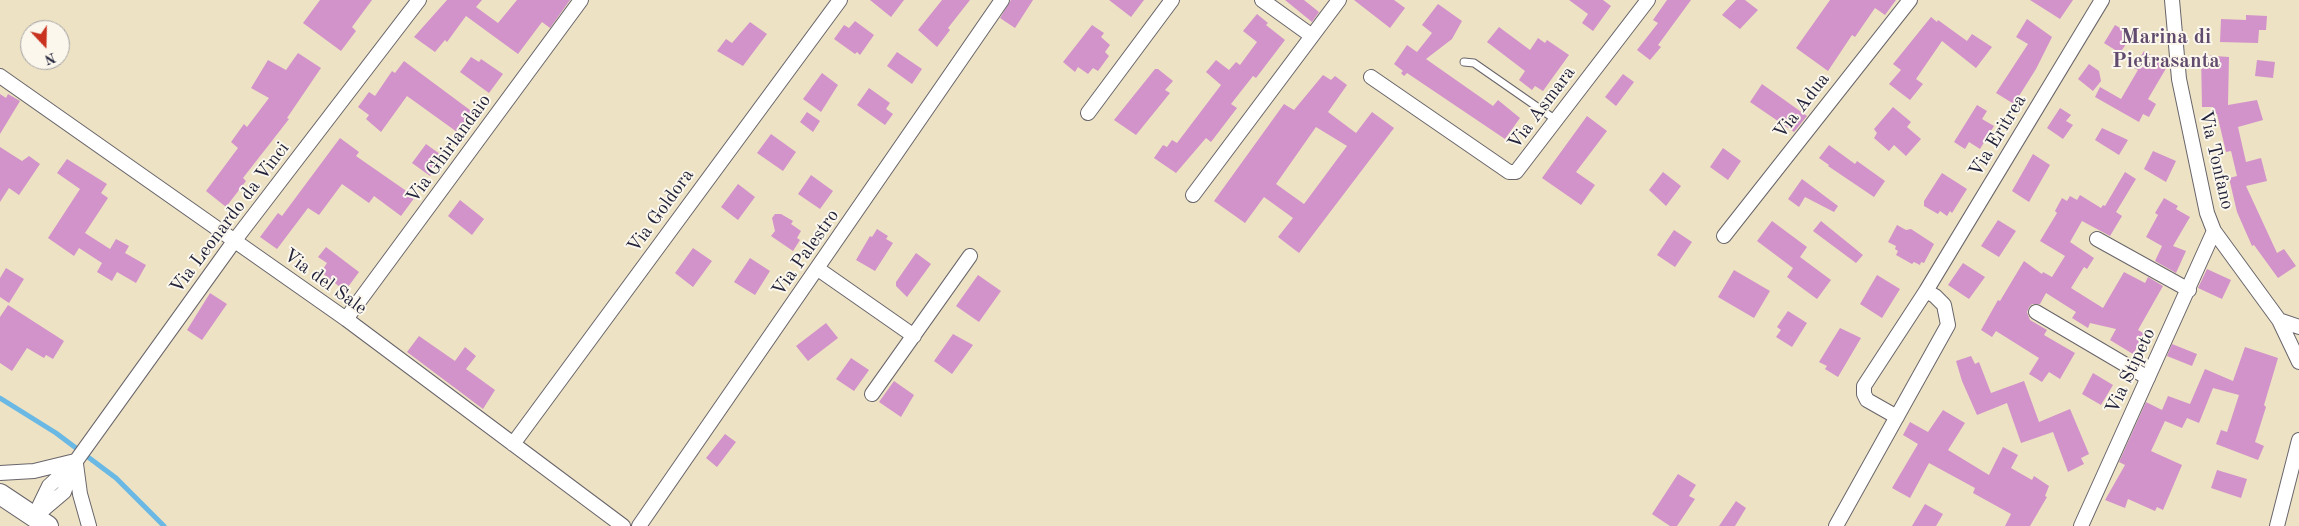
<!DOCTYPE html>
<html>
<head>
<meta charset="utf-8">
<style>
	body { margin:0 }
	#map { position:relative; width:2299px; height:526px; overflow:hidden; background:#ede2c3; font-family:"Old Standard TT",serif }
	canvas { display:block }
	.north { position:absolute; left:20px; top:20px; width:50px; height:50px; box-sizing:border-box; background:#fbf7ec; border:1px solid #a4a2a5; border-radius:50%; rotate:159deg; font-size:14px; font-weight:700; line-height:20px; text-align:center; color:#22223b }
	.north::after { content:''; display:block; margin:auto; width:18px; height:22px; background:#c8321e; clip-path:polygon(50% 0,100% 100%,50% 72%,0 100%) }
</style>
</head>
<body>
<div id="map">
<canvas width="2299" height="526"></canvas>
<div class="north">N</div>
</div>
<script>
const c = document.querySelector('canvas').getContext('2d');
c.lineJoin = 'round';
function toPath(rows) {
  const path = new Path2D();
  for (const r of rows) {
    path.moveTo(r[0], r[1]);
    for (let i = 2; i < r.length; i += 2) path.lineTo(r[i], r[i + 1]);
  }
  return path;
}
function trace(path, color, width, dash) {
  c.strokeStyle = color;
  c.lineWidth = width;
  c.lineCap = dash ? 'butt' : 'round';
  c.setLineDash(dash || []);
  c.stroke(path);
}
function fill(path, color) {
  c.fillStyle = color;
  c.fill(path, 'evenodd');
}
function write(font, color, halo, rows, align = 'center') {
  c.font = font + ' "Old Standard TT",serif';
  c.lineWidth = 4;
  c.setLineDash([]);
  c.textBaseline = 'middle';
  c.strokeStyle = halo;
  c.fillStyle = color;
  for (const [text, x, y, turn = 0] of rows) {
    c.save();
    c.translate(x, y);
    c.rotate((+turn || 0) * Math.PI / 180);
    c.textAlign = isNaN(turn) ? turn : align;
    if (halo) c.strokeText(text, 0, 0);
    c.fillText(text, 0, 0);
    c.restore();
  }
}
trace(toPath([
	[0,398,56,433,116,478,164,526]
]), '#6ab8e4', 5);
fill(toPath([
	[320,0,372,0,352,27,356,31,341,51,303,23],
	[447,0,482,0,476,7,498,23,517,0,570,0,550,28,542,22,518,54,466,16,447,42,445,40,435,52,414,37],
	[870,0,904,0,891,17],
	[942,0,970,0,948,28,950,30,937,47,918,30],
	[1011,0,1033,0,1015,28,1000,18],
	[1109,0,1144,0,1131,17],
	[1285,0,1304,0,1319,12,1312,22],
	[1354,0,1394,0,1405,8,1390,28],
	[1569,0,1603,0,1611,6,1593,31,1582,23,1588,14],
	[1667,0,1691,0,1658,45,1661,47,1650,60,1637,50,1658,23,1653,20],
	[1736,0,1745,0,1758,10,1740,29,1722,15],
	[1830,0,1896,0,1885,15,1875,8,1855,37,1852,35,1828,71,1796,48],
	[2030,0,2073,0,2060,19],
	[1438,4,1462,21,1452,39,1426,59,1493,106,1498,100,1520,118,1505,139,1407,73,1404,76,1401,73,1403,71,1394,64,1407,45,1417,52,1432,33,1422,25],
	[1257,14,1268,23,1266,25,1285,40,1256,78,1253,76,1231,104,1237,108,1211,142,1206,138,1176,173,1154,158,1163,145,1167,147,1172,140,1177,143,1221,85,1206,72,1216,60,1229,70,1236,62,1240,65,1257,42,1243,31],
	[2246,15,2267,16,2266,30,2259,30,2258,43,2220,42,2221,19,2246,20],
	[1931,17,1937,22,1938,20,1967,41,1972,34,1992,47,1976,68,1942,41,1916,79,1923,84,1910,100,1889,84,1901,70,1893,64],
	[2027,19,2052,37,2036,69,2014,104,1996,93,2028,44,2016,37],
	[855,21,874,35,860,55,857,52,855,54,834,39,844,25,849,28],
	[750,22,767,34,743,66,717,51,726,39,732,43],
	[1092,25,1104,33,1101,37,1110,45,1105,52,1109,56,1098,71,1093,68,1088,74,1078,67,1075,72,1063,62],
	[2115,25,2132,35,2120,53,2104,43],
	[1499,27,1530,50,1538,38,1545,43,1547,40,1569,55,1543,91,1535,86,1532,90,1519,80,1525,71,1487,42],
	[2144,51,2168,65,2148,99,2156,104,2149,117,2143,114,2139,122,2095,97,2100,87,2121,99,2138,70,2134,68],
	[897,52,922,69,912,84,887,66],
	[298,53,321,68,287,118,289,119,243,178,246,181,226,207,206,191,238,148,231,142,244,124,247,127,269,98,251,88,268,60,286,70],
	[2201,55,2229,57,2228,105,2257,100,2263,120,2238,127,2246,162,2261,158,2267,181,2246,186,2277,253,2284,249,2296,266,2278,278,2254,245,2252,246,2237,212,2229,178,2237,176,2231,151,2226,152,2217,114,2213,113,2213,107,2202,107],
	[471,57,479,62,481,59,503,74,489,93,460,72],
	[2257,60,2275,62,2273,78,2255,76],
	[404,61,474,113,466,125,464,123,457,132,407,96,381,132,366,119,369,115,358,107,369,92,375,96,392,71,395,73],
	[2089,64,2099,71,2101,81,2093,91,2078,79],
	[1155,69,1158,69,1173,81,1165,90,1170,93,1136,135,1114,120],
	[822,73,838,85,821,112,803,99],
	[1623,74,1634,82,1616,106,1605,97],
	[1323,75,1331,80,1335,76,1347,85,1328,112,1356,133,1372,112,1394,128,1299,253,1278,237,1293,218,1264,197,1245,223,1214,201,1284,104,1294,110],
	[1316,127,1347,146,1304,204,1276,184],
	[1762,84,1807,116,1794,132,1750,102],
	[869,88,890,103,886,109,893,114,885,125,857,105],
	[0,94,6,98,8,94,20,101,0,134],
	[1977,105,1987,111,1982,119,1994,126,1980,149,1969,142,1965,149,1954,142],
	[1893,107,1911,122,1907,127,1921,139,1906,156,1894,145,1889,151,1874,138,1877,133,1874,129],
	[2060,108,2071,115,2066,121,2073,125,2063,139,2047,128],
	[807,112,820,121,813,132,800,122],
	[1587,116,1607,131,1576,172,1595,185,1581,205,1542,178],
	[2102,128,2128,140,2119,155,2095,140],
	[771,134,796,152,783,171,757,153],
	[340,138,359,152,356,156,415,197,401,216,374,196,369,203,342,184,319,215,308,208,277,249,260,237,278,213,282,216],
	[426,144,444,157,430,176,412,163],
	[1829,145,1855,164,1857,161,1885,181,1874,197,1828,166,1829,165,1819,158],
	[0,147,22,161,29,156,40,164,19,195,9,188,0,202],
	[1723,148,1741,161,1728,180,1710,167],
	[2153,151,2176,161,2166,182,2144,169],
	[2033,154,2050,165,2029,202,2012,191],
	[67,159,107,184,101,193,108,198,85,233,110,249,116,239,129,246,125,253,146,265,136,283,117,272,112,281,97,272,102,263,79,248,74,256,48,238,80,189,57,173],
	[1663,172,1681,186,1666,206,1649,190],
	[2125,172,2136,179,2116,212,2122,216,2110,236,2082,221,2070,242,2094,258,2087,269,2084,267,2071,288,2103,308,2124,272,2145,283,2148,277,2163,286,2138,330,2145,334,2133,354,2110,340,2116,329,2090,323,2088,328,2072,318,2076,312,2046,293,2040,304,2032,304,2029,307,2027,312,2030,320,2047,330,2044,335,2075,353,2060,379,2049,372,2042,382,2029,374,2039,358,1996,331,1992,337,1981,330,1998,300,2000,301,2024,261,2042,274,2043,272,2052,277,2065,256,2040,241,2057,213,2055,211,2062,198,2067,201,2070,196,2077,200,2080,195,2101,208,2103,205,2105,206],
	[1942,173,1967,189,1952,213,1950,211,1947,216,1940,211,1938,214,1924,206,1924,201],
	[811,175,833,191,820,209,798,194],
	[1802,179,1838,206,1834,212,1805,197,1799,207,1788,199],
	[738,184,755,197,738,220,721,207],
	[2164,198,2178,206,2176,209,2190,217,2173,246,2186,251,2176,273,2155,261,2162,246,2146,237,2158,215,2155,213],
	[460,200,484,219,472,235,448,216],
	[775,214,781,214,793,221,791,224,801,231,797,238,800,240,793,251,771,236,775,231,772,218],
	[1998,220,2016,231,1999,257,1981,246],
	[1772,221,1807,247,1800,257,1831,280,1817,299,1787,277,1793,268,1757,241],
	[1821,221,1863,255,1856,263,1813,231],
	[1897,225,1906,230,1911,229,1934,244,1924,263,1921,262,1920,265,1914,262,1912,264,1896,255,1898,251,1895,249,1896,246,1888,242],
	[877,229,888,236,886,239,893,243,875,271,856,260,870,236,872,237],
	[1674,230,1692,242,1675,267,1657,255],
	[326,247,359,272,345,291,321,272,327,263,318,257],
	[693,248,712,261,693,287,675,273],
	[916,253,931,264,907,297,896,286,896,282],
	[750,258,770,271,755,295,734,282],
	[1963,263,1985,277,1969,299,1948,285],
	[6,268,24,279,9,303,0,297,0,278],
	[2207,269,2231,280,2222,299,2198,288],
	[1734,270,1770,291,1754,318,1718,297],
	[978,275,1001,291,979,322,956,306],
	[1877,275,1900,289,1882,318,1860,304],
	[210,293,227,304,202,340,187,330],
	[8,305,64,341,53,359,46,355,44,358,27,348,12,371,0,363,0,317],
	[1788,311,1807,323,1792,347,1776,337,1781,330,1777,327],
	[826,323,838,338,808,361,796,346],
	[1840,328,1861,338,1838,377,1825,369,1827,366,1819,362],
	[953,334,973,345,952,374,934,361],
	[419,336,455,361,465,347,476,356,466,369,495,390,483,409,407,352],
	[2172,344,2197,354,2192,366,2167,356],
	[2245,347,2278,358,2264,405,2266,407,2255,442,2264,446,2258,460,2216,444,2221,430,2227,432,2239,395,2213,388,2199,423,2187,418,2182,428,2165,421,2151,451,2182,465,2163,510,2157,507,2155,511,2128,499,2125,508,2105,500,2125,465,2119,462,2146,402,2162,410,2168,396,2190,404,2205,369,2233,381],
	[1971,356,1975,364,1979,362,1991,393,2024,381,2039,422,2070,409,2089,454,2081,458,2084,464,2068,472,2053,432,2021,443,2007,403,1977,415,1962,381,1956,361],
	[851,358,869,370,854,391,836,379],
	[2093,373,2113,385,2101,405,2082,394],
	[894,381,914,395,901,417,879,402],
	[1943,410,1965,423,1948,450,1989,475,2003,447,2018,455,2011,468,2032,480,2034,476,2049,486,2045,496,2047,497,2030,526,2005,526,2011,514,1973,493,1975,488,1929,463,1910,498,1892,488,1918,444,1903,435,1910,422,1928,432],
	[725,434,736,442,717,467,706,458],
	[2217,470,2247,479,2241,498,2211,488],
	[1678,474,1696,485,1689,496,1695,499,1677,526,1670,526,1652,514],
	[1736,501,1746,508,1735,526,1719,526],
	[1925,504,1943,514,1936,526,1912,526]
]), '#d293ca');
const lane = toPath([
	[1464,62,1474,63,1556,120]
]);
const street = toPath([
	[1262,0,1312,36],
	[2172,0,2179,79,2207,213,2214,231,2279,320,2299,362],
	[0,76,346,319,623,526],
	[1371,77,1509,172,1516,172,1648,0],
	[1088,113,1172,0],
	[1193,195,1339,0],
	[1724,236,1910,0],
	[2097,239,2189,290],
	[818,269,914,336],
	[2036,312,2148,378],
	[346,319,581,0],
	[2279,320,2299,327],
	[872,394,970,256],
	[1897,417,1867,400,1864,394,1864,386,1926,291,2102,0],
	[513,444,840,0],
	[76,464,80,494,89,526],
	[0,473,34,471,75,461],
	[38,514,64,492,74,464],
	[34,517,49,486,76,461,235,240,419,0],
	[639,526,1002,0],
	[1836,526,1948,325,1944,305,1935,296,1926,291],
	[2081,526,2214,231],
	[2277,526,2299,440]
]);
const secondary = toPath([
	[0,494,48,526]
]);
trace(lane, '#69656b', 9);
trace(street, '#69656b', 16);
trace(secondary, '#69656b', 22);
trace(lane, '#fff', 7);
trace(street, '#fff', 14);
trace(secondary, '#fff', 20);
write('19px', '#22223b', '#fbf7ec', [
	["Via Adua",1802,106,-52],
	["Via Asmara",1542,108,-53],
	["Via Eritrea",1998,136,-59],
	["Via Ghirlandaio",449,149,-54],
	["Via Tonfano",2216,160,77],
	["Via Goldora",661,211,-54],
	["Via Leonardo da Vinci",230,218,-53],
	["Via Palestro",806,253,-55],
	["Via del Sale",325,282,36],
	["Via Stipeto",2131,371,-65]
]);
write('bold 21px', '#604a6d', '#fbf7ec', [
	["Marina di",2166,37],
	["Pietrasanta",2166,61]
]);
</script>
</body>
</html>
